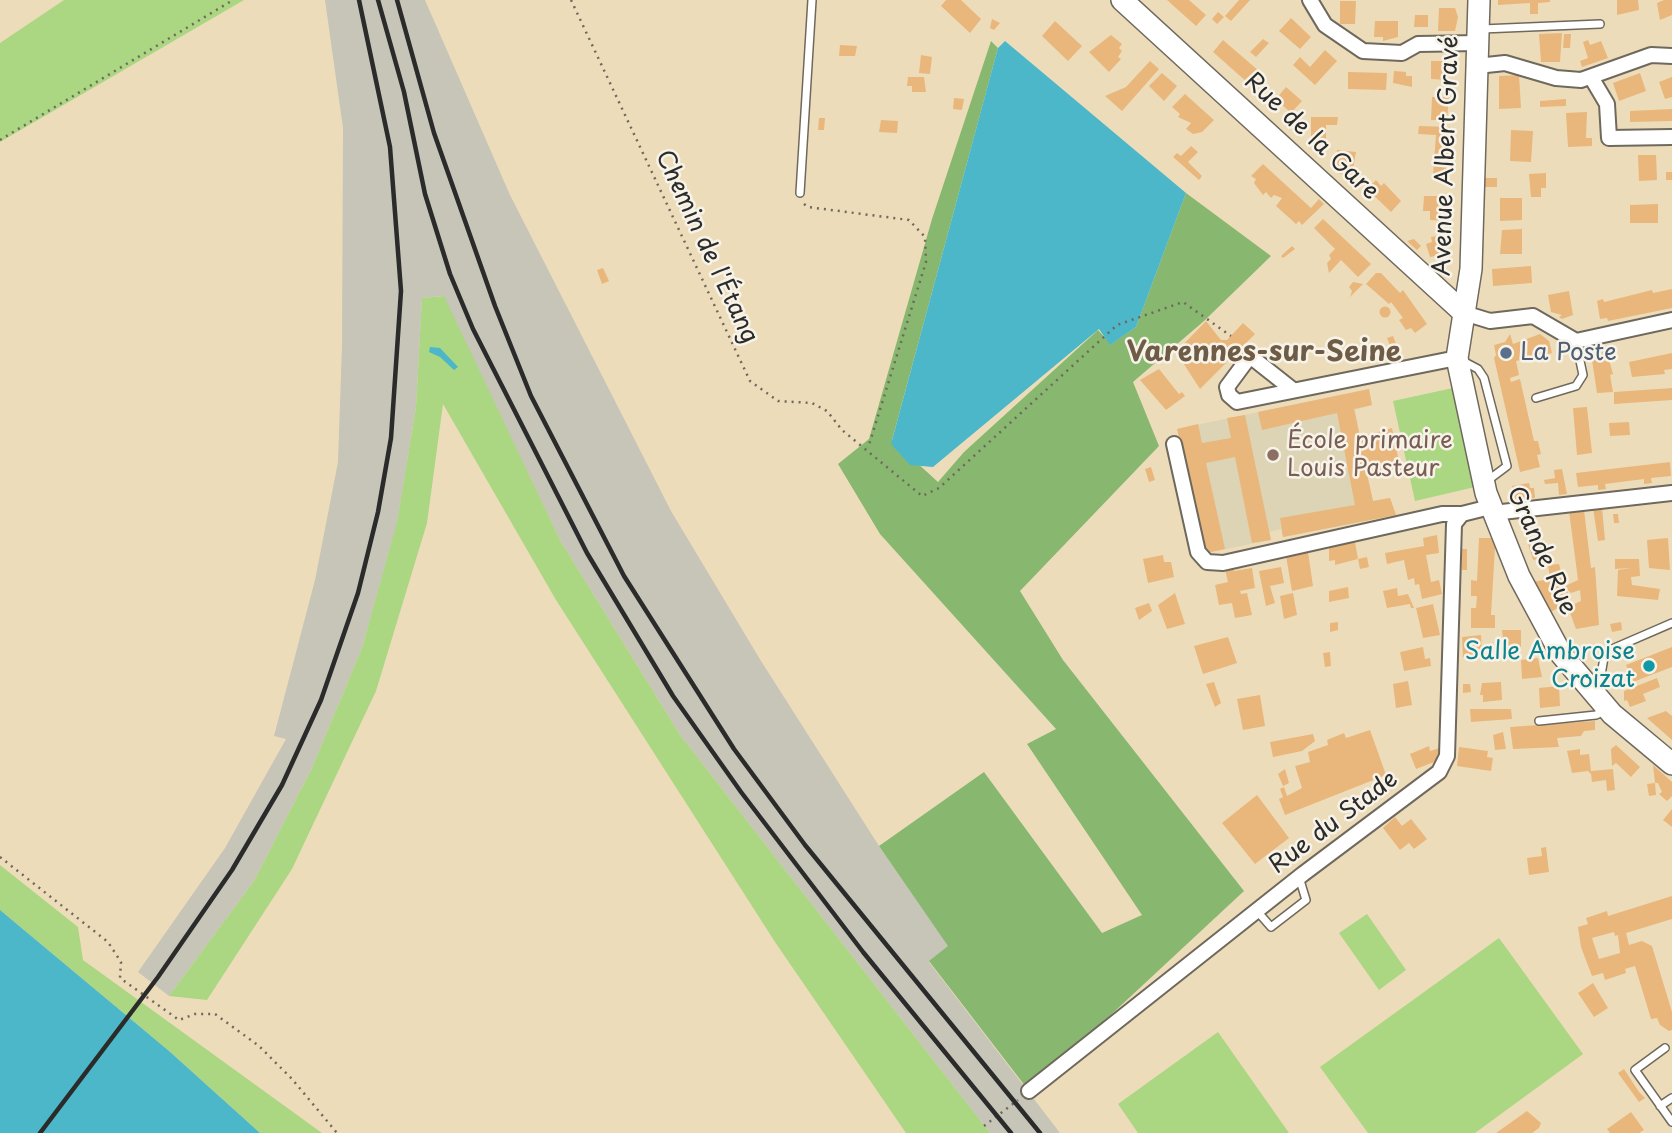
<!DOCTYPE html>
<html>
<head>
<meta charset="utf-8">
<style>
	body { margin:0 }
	canvas { display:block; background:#eddcba }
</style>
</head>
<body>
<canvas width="1672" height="1133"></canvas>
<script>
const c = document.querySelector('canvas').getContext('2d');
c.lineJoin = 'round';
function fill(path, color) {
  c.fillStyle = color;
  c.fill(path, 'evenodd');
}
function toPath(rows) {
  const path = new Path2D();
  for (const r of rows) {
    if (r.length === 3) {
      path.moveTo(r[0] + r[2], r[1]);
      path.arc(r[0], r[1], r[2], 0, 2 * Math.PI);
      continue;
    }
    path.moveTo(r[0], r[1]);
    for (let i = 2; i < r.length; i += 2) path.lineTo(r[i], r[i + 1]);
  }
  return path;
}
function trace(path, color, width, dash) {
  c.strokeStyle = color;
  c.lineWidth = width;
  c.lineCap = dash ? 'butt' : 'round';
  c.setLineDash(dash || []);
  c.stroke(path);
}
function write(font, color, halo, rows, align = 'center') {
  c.font = font + ' "Playpen Sans",sans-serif';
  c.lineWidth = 5;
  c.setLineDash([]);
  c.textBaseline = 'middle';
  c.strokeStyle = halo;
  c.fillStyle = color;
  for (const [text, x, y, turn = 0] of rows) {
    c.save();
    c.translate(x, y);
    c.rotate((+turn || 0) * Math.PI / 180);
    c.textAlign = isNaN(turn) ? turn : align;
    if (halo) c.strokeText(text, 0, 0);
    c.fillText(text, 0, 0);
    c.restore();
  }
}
fill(toPath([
	[1369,389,1372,405,1355,410,1367,474,1373,501,1390,498,1396,515,1283,537,1281,529,1269,532,1271,540,1206,553,1177,429]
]), '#dcd4b4');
fill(toPath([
	[325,0,425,0,510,195,671,511,761,661,879,846,949,946,929,962,1060,1133,990,1133,680,735,560,540,443,296,422,298,416,407,397,523,362,648,312,768,254,881,169,996,138,972,225,848,286,739,274,736,315,580,338,462,342,345,343,128]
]), '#c6c5b8');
fill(toPath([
	[64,0,244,0,0,142,0,43],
	[444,296,560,540,680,735,990,1133,906,1133,775,942,556,600,443,404,427,523,376,691,292,869,207,1000,169,996,254,881,312,768,362,648,397,522,416,407,422,298],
	[1453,388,1475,487,1415,501,1393,401],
	[0,865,78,927,83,960,322,1133,260,1133,169,1051,0,910],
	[1367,914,1406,970,1379,990,1339,933],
	[1499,938,1583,1054,1475,1133,1368,1133,1320,1067],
	[1218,1032,1289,1133,1138,1133,1118,1104]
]), '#abd682');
fill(toPath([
	[991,41,998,48,892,440,938,482,964,452,1098,330,1111,344,1136,327,1186,193,1271,256,1204,321,1133,382,1159,446,1020,591,1063,660,1244,891,1029,1091,929,961,948,946,879,846,984,772,1102,933,1142,915,1027,744,1056,729,880,534,838,464,869,439,932,219]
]), '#88b770');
fill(toPath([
	[1005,41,1186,193,1136,327,1110,345,1099,329,933,467,910,465,891,444,998,48],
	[430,347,440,348,458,367,454,370,440,357,429,352],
	[0,910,169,1051,260,1133,0,1133]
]), '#4bb7c8');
fill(toPath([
	[946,0,961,0,981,19,970,33,941,6],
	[1167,0,1189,0,1206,15,1196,26],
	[1239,0,1250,0,1231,21,1225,16],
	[1498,0,1550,0,1550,2,1538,3,1538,14,1530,14,1530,3,1498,5],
	[1617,0,1638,0,1639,10,1617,15],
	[1664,0,1672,0,1672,15,1660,20,1657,3],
	[1340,1,1356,1,1355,24,1340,24],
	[1439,8,1455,8,1458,17,1455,31,1438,31],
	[1218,12,1224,17,1217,24,1212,19],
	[1415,15,1428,15,1428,27,1414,27],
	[1291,18,1311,37,1300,49,1279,31],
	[992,19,1000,23,994,30,990,28],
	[1055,21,1082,46,1068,61,1042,36],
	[1375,21,1398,21,1398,37,1383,41,1383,37,1374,37],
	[1562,33,1560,62,1541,62,1539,34],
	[1564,34,1571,34,1570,48,1563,48],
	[1111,35,1122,44,1119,48,1122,51,1118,57,1121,59,1109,72,1089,52],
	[1263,39,1269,43,1256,57,1250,52],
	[1223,40,1259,71,1248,83,1213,52],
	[1588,40,1590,45,1601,41,1608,58,1582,67,1580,61,1588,58,1583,42],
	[840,45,857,46,855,56,839,56],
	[1325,50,1337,61,1315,85,1293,65,1300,57,1310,67],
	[921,55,932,57,930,74,919,73],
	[1150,61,1159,69,1122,111,1105,96,1126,87],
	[1431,61,1448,61,1448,80,1431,79],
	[1394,71,1406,72,1406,76,1412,76,1412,87,1393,83],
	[1348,72,1387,73,1386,90,1348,89],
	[1162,73,1177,86,1164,101,1149,86],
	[1640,73,1646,91,1619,101,1613,83],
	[1519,75,1521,108,1499,109,1499,76],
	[908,77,924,77,926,92,912,92,912,86,907,86],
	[1672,77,1672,97,1665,99,1659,82],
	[1286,87,1302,101,1291,113,1276,99],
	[1185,94,1214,120,1202,132,1193,134,1186,129,1191,123,1178,117,1180,114,1172,107],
	[1432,97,1449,97,1447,120,1431,120],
	[954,98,964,99,962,110,953,109],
	[1566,99,1566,106,1540,107,1540,101],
	[1672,109,1672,121,1630,122,1630,111],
	[1587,112,1586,138,1592,138,1592,146,1568,147,1566,113],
	[1311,117,1338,117,1337,125,1326,125,1326,139,1311,139],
	[819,118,825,118,824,130,818,130],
	[881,120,898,121,897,133,879,132],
	[1419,126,1450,127,1446,176,1433,175,1436,135,1418,134],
	[1511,130,1533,131,1531,162,1510,161],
	[1191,146,1198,152,1188,162,1202,176,1199,180,1173,157,1177,153,1181,156],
	[1337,150,1356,152,1352,175,1339,174,1339,170,1335,169],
	[1638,155,1656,155,1657,180,1639,181],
	[1263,164,1311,208,1319,199,1324,204,1302,225,1299,221,1296,224,1276,206,1282,198,1274,195,1271,198,1266,192,1263,195,1254,183,1256,179,1251,176],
	[1666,172,1672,172,1672,180,1666,180],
	[1546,173,1546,188,1541,188,1541,197,1531,197,1529,174],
	[1485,178,1497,178,1497,187,1484,187],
	[1376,180,1381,186,1384,183,1401,201,1391,212,1367,189],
	[1424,196,1449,196,1448,221,1430,220,1430,211,1423,211],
	[1500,198,1522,198,1522,220,1500,221],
	[1658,204,1658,223,1630,223,1630,205],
	[1323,219,1371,264,1358,277,1341,260,1329,273,1327,263,1331,259,1329,255,1335,249,1314,228],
	[1522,229,1522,254,1500,254,1502,230],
	[1443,235,1446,254,1430,257,1426,244,1432,242,1431,237],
	[1414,239,1421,246,1417,250,1407,241],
	[1292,246,1295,249,1283,258,1281,256],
	[1531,266,1532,283,1493,286,1492,269],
	[603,268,609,281,602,284,597,270],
	[1376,273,1381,273,1400,293,1403,290,1427,324,1415,333,1411,328,1406,330,1399,320,1403,318,1391,302,1389,304,1366,284],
	[1353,282,1363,284,1350,297,1352,291,1349,287],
	[1672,289,1672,308,1608,321,1607,318,1600,319,1597,301,1603,299,1604,302,1652,290,1653,293],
	[1569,291,1573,315,1562,319,1559,317,1562,315,1551,312,1548,295],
	[1385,312,5.5],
	[1206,321,1221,340,1227,340,1243,323,1255,334,1200,389,1176,352],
	[1510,334,1513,344,1540,334,1549,341,1552,353,1516,361,1519,375,1510,378,1511,382,1520,379,1534,441,1538,441,1541,454,1537,455,1540,467,1520,472,1494,358,1496,355,1494,345,1505,342],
	[1393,336,1397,346,1391,348,1387,338],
	[1605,345,1613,374,1610,375,1613,392,1597,393,1590,347],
	[1672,353,1672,369,1664,370,1665,374,1632,377,1629,362],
	[1159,369,1179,394,1182,392,1185,396,1166,410,1140,380],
	[1672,388,1672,400,1614,404,1614,392],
	[1369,389,1372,405,1354,409,1360,437,1392,428,1401,471,1372,477,1372,473,1367,474,1373,501,1390,498,1396,515,1283,537,1280,518,1355,505,1337,413,1262,430,1258,412],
	[1587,407,1592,453,1577,455,1573,408],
	[1245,415,1271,540,1252,543,1235,457,1206,463,1225,549,1206,553,1177,429,1198,424,1202,443,1231,438,1227,418],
	[1629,422,1630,435,1610,436,1609,423],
	[1670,462,1671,476,1651,478,1652,483,1644,484,1644,479,1605,484,1606,489,1598,490,1598,485,1578,487,1576,473],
	[1151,467,1155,480,1149,482,1145,469],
	[1562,469,1567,494,1559,495,1558,483,1545,484,1544,480,1555,478,1554,470],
	[1529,483,1530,488,1534,488,1535,498,1514,500,1512,486],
	[1602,507,1605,540,1598,541,1593,508],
	[1584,510,1591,568,1595,567,1599,625,1576,629,1568,607,1581,601,1580,590,1571,593,1566,588,1568,593,1563,595,1567,603,1549,613,1532,582,1550,579,1548,565,1559,564,1565,586,1578,580,1569,511],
	[1613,514,1618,514,1619,523,1614,523],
	[1437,535,1439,553,1426,555,1431,582,1439,580,1442,594,1422,599,1419,584,1415,585,1414,578,1408,580,1404,560,1387,564,1385,553,1424,546,1423,538],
	[1479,538,1491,538,1495,547,1491,615,1495,615,1495,628,1471,628,1471,608,1476,608,1477,596,1471,596,1471,580,1477,581],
	[1668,538,1670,570,1649,568,1647,540],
	[1546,541,1549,556,1533,560,1528,544],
	[1355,542,1358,559,1335,565,1335,560,1329,561,1329,548],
	[1462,549,1467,549,1467,570,1462,570],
	[1308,552,1313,586,1292,591,1286,556],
	[1163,555,1164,562,1171,562,1174,577,1148,583,1143,559],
	[1367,557,1369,567,1360,569,1358,559],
	[1615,559,1639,559,1640,576,1631,577,1632,585,1660,589,1658,600,1617,596,1618,570,1631,568,1615,569],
	[1233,567,1234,571,1252,568,1255,588,1240,591,1241,594,1247,593,1252,615,1235,618,1232,603,1219,605,1215,585,1228,582,1225,569],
	[1281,567,1284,583,1270,586,1275,603,1266,606,1259,571],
	[1348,587,1349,598,1329,602,1329,591],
	[1397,588,1398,596,1408,594,1414,608,1411,608,1410,604,1387,608,1383,591],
	[1175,593,1185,624,1167,629,1158,605],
	[1293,593,1297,615,1284,619,1280,596],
	[1149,603,1152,611,1139,620,1135,608],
	[1433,604,1440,635,1423,638,1416,608],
	[1338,622,1338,630,1330,632,1330,623],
	[1621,622,1622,630,1612,632,1610,624],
	[1502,630,1521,630,1521,649,1504,649],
	[1481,635,1482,655,1463,657,1462,637],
	[1228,637,1237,663,1203,674,1194,646],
	[1423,647,1425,659,1430,658,1431,666,1404,671,1400,652],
	[1672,647,1672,667,1633,682,1626,665],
	[1330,652,1331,666,1325,667,1323,653],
	[1538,658,1542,677,1522,679,1521,660],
	[1657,678,1660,687,1643,694,1646,701,1630,707,1627,700,1624,701,1624,691],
	[1408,681,1412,705,1396,708,1393,684],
	[1214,682,1221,703,1215,707,1206,684],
	[1501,682,1502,700,1483,702,1483,695,1480,695,1482,683],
	[1463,684,1470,684,1471,692,1463,693],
	[1559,686,1560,706,1540,708,1539,688],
	[1260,695,1265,726,1243,730,1237,699],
	[1470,709,1511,709,1512,719,1471,722],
	[1666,711,1672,716,1672,740,1647,718],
	[1595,721,1595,730,1584,731,1581,736,1557,738,1559,747,1513,749,1510,727],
	[1370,730,1386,775,1285,815,1279,799,1283,797,1280,789,1284,787,1287,796,1302,788,1295,766,1310,762,1308,752,1328,745,1327,740,1344,733,1346,738],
	[1503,732,1506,749,1495,750,1493,735],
	[1313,734,1315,741,1302,751,1273,757,1270,742],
	[1616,745,1640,767,1631,777,1616,763,1612,766,1611,749],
	[1429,746,1430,751,1440,748,1442,755,1434,762,1416,769,1410,754],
	[1459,747,1488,751,1487,757,1493,758,1491,771,1457,766],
	[1580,749,1580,755,1589,754,1591,771,1613,769,1615,790,1607,791,1606,780,1592,782,1591,774,1588,771,1572,773,1567,751],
	[1653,765,1672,782,1672,796,1667,801,1659,794,1662,792,1658,783,1655,783,1656,795,1649,796,1647,784,1655,783],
	[1285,769,1289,783,1283,786,1278,774],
	[1257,795,1289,838,1255,864,1222,823],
	[1672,809,1672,827,1663,820],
	[1395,817,1402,826,1411,819,1427,839,1414,849,1409,843,1400,850,1383,828],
	[1546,847,1549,872,1529,875,1527,858,1542,856,1541,848],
	[1672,896,1672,919,1626,933,1629,945,1642,941,1652,946,1672,1012,1672,1030,1669,1031,1660,1025,1657,1018,1651,1019,1635,966,1625,969,1626,973,1605,980,1603,973,1592,976,1581,947,1578,927,1588,924,1586,918,1607,911,1608,916],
	[1614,932,1615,936,1618,935,1620,953,1599,959,1592,938],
	[1593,983,1608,1008,1594,1017,1578,993],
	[1624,1069,1639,1092,1645,1098,1639,1102,1634,1095,1618,1073],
	[1527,1111,1541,1123,1539,1128,1532,1133,1496,1133],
	[1631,1112,1644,1130,1639,1133,1610,1133,1607,1129]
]), '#e9b77b');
const lane = toPath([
	[1482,29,1600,24],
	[800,193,812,0],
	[1461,360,1478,369,1484,378,1507,466,1487,481],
	[1536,398,1576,386,1583,375,1576,342],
	[1598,692,1605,652,1672,623],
	[1539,721,1596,715,1604,711],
	[1257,911,1271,927,1306,900,1299,877],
	[1665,1048,1635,1070,1672,1122],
	[1660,1106,1672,1098]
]);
const street = toPath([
	[1310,0,1325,25,1363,51,1402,53,1418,44,1478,43],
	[1477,66,1505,63,1556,78,1581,80,1651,55,1672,56],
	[1591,77,1607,104,1609,138,1672,137],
	[1464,313,1490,321,1533,316,1576,341,1672,320],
	[1293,390,1250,356,1227,387,1229,395,1237,402,1457,358],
	[1174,444,1198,552,1207,562,1223,563,1442,514,1462,514],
	[1493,513,1672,493],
	[1029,1091,1303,874,1439,772,1447,756,1454,524,1462,514,1490,507]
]);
const secondary = toPath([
	[1122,0,1464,313],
	[1479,0,1471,269,1457,358,1486,493,1519,576,1561,654,1612,714,1672,764]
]);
trace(lane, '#6f695d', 10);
trace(street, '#6f695d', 18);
trace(secondary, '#6f695d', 24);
trace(toPath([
	[571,0,750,381,778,401,812,403,827,411,842,430,922,496,939,488,1117,325,1183,302,1231,336],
	[0,140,233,0],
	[804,204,808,207,909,220,925,237,926,262,868,448],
	[0,857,108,942,121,962,120,978,179,1020,195,1014,215,1014,259,1046,292,1079,337,1133],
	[984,1126,1018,1100]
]), '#6f695d', 2.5, [2, 5]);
trace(lane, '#fff', 7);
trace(street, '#fff', 14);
trace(secondary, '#fff', 21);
trace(toPath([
	[378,0,404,92,425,194,450,274,473,329,587,553,673,696,741,792,863,952,1011,1133],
	[397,0,434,133,495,306,531,396,624,576,734,749,805,845,1040,1133],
	[40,1133,158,977,232,870,282,785,321,700,358,593,378,512,391,438,401,291,390,147,359,0]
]), '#2b2b2b', 4.5);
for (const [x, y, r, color] of [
	[1506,353,7,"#5c6f8a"],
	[1273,455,7,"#8d6e63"],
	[1649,666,7,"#0f9aa8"]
]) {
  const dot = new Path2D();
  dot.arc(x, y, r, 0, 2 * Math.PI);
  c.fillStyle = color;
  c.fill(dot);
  trace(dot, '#f7f3e8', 2.5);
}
write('24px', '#2b2b2b', '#f7f3e8', [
	["Rue de la Gare",1311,137,43],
	["Avenue Albert Gravé",1447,156,-88],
	["Chemin de l'Étang",706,247,65],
	["Grande Rue",1541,551,66],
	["Rue du Stade",1334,823,-37]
]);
write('24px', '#4e5e75', '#f7f3e8', [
	["La Poste",1520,353]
], 'left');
write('24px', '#785e54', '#f7f3e8', [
	["École primaire",1287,441],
	["Louis Pasteur",1287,469]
], 'left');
write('24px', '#0d838f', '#f7f3e8', [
	["Salle Ambroise",1635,652],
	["Croizat",1635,680]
], 'right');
write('bold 28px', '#6e5c47', '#f7f3e8', [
	["Varennes-sur-Seine",1264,353]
]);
</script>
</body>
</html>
